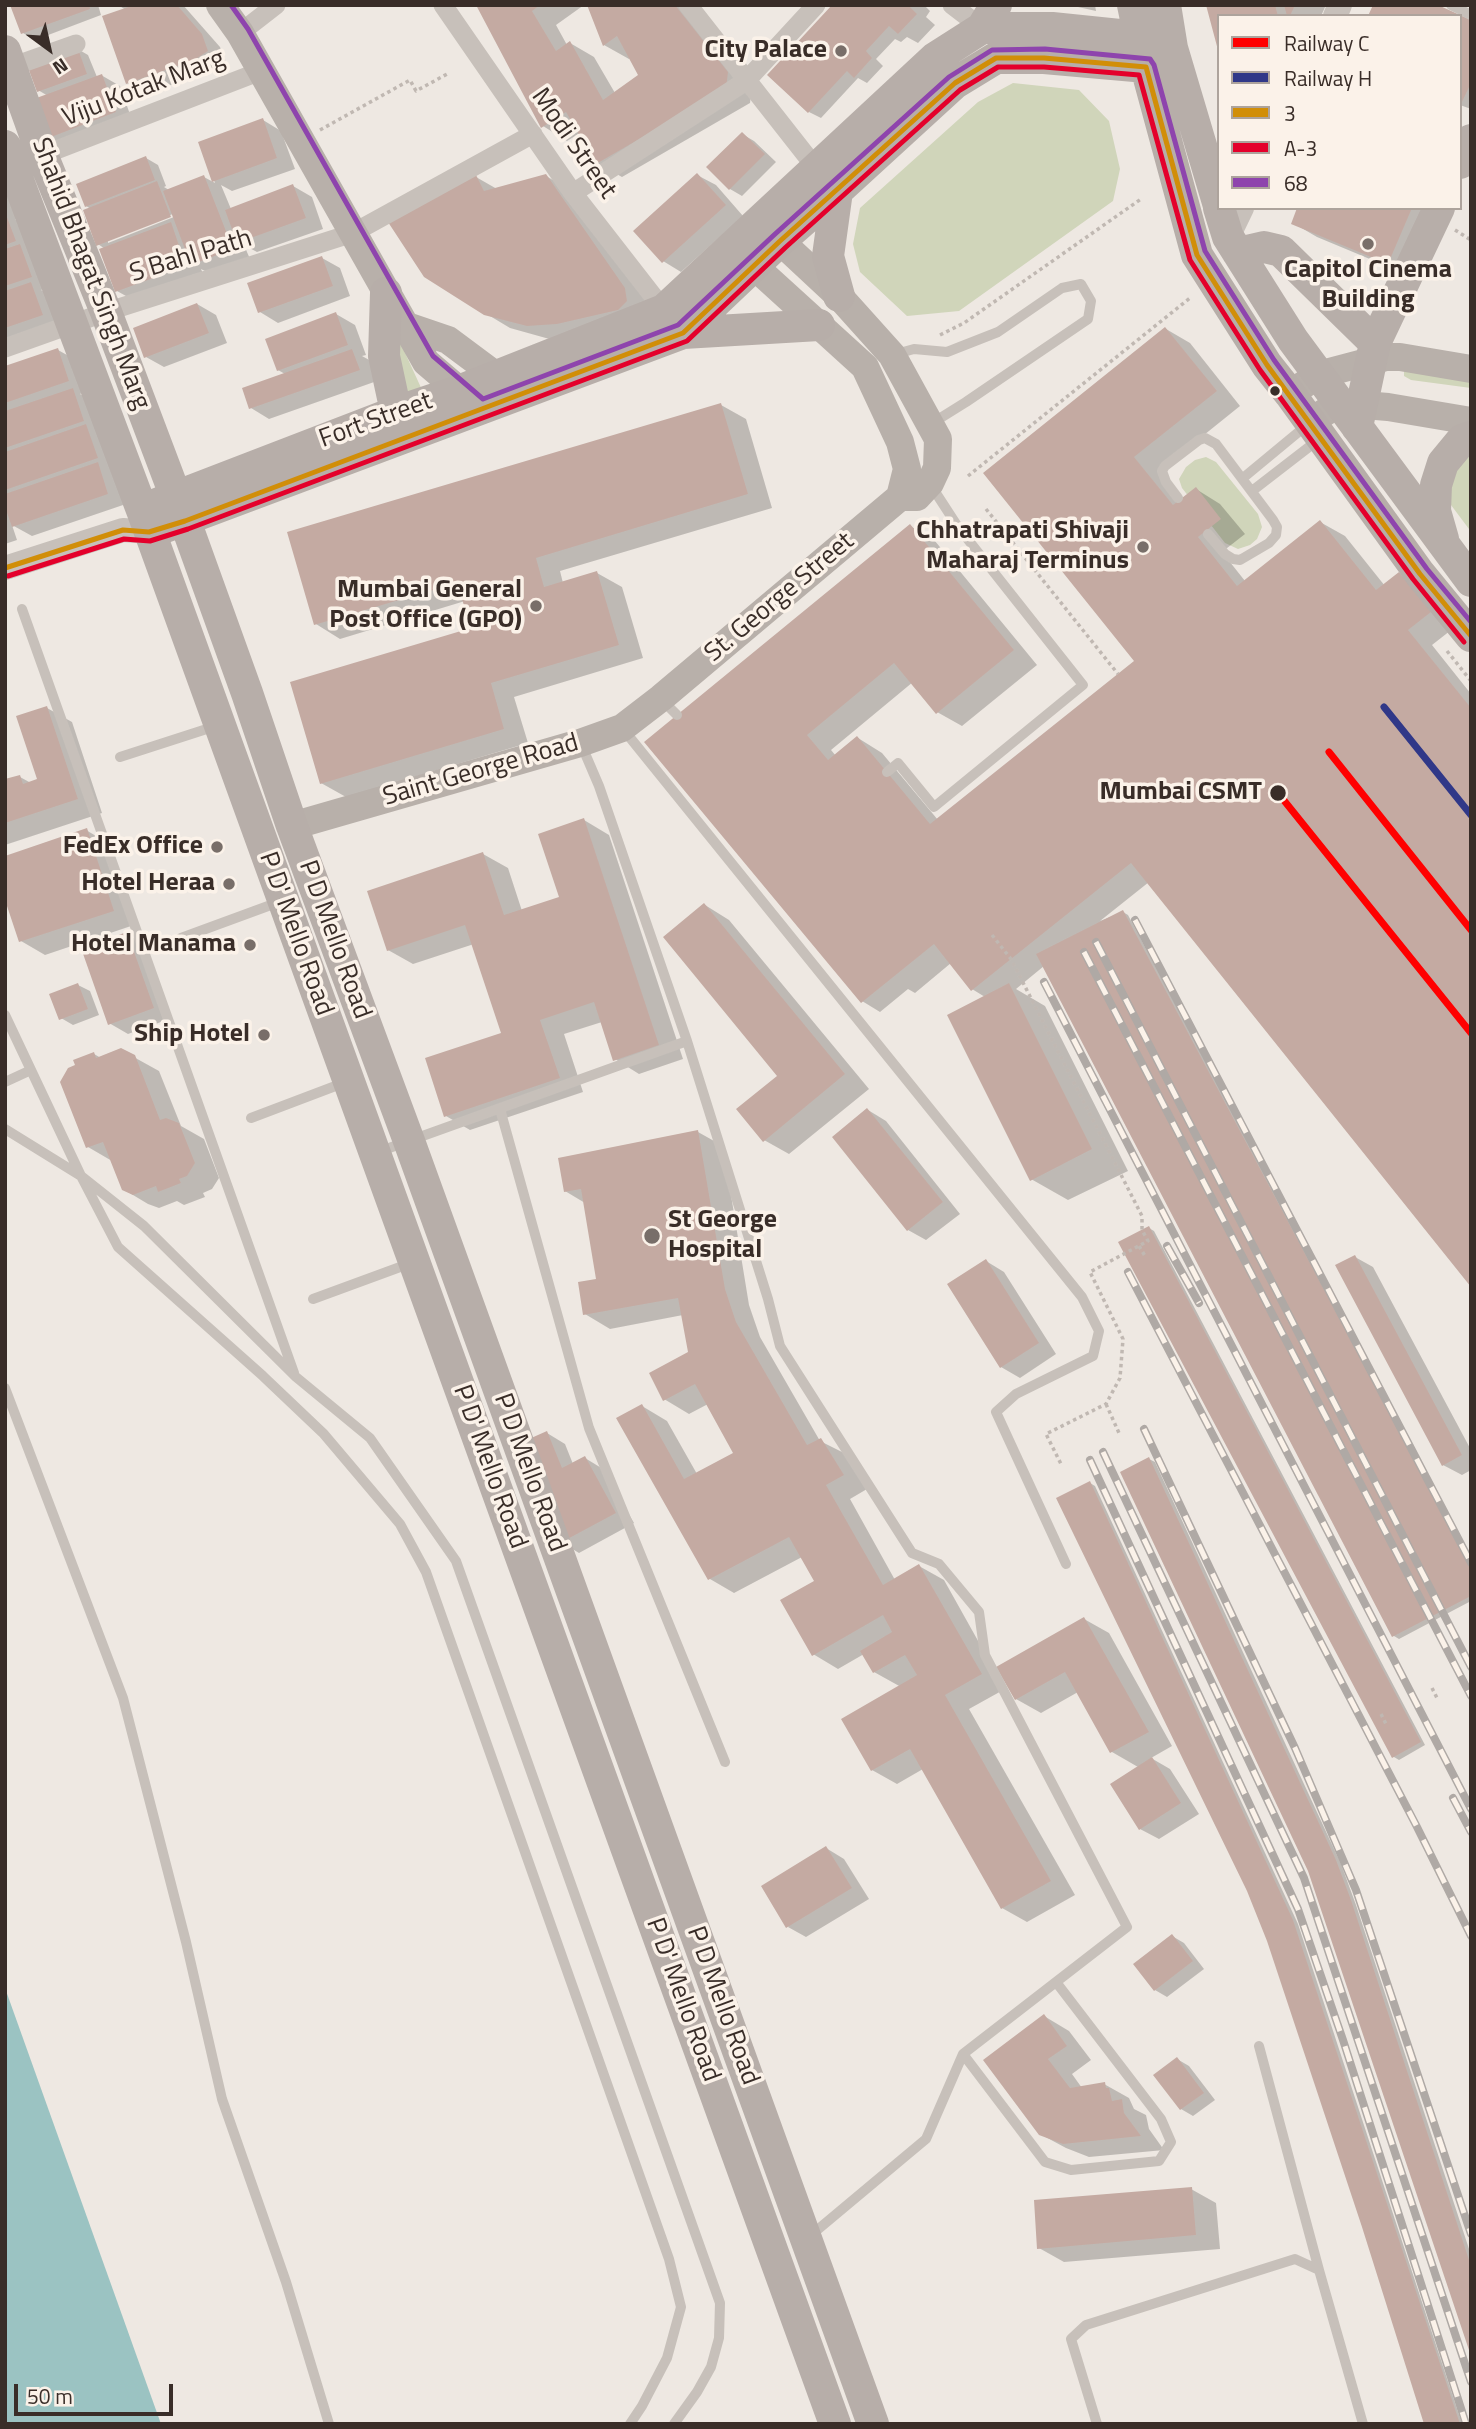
<!DOCTYPE html>
<html>
<head>
<meta charset="utf-8">
<style>
	body { margin:0 }
	#map { position:relative; width:1476px; height:2429px; overflow:hidden; background:#eee8e2; font-family:"Titillium Web",sans-serif }
	canvas { display:block }
	.frame { position:absolute; inset:0; border:7px solid #392d28; pointer-events:none }
	.legend { position:absolute; left:1217px; top:14px; width:245px; height:196px; box-sizing:border-box; background:#fbf2e9; border:2px solid #ada39c; margin:0; padding:9px 12px; list-style:none; font-size:21px; color:#392d28 }
	.legend li { display:flex; align-items:center; gap:14px; height:35px }
	.legend b { width:35px; border:2px solid #ada39c }
	.north { position:absolute; left:14px; top:14px; width:70px; height:70px; -webkit-text-stroke:5px #fbf2e9; paint-order:stroke; rotate:147deg; font-size:19px; font-weight:700; line-height:28px; text-align:center; color:#392d28 }
	.north::after { content:''; display:block; margin:auto; width:24px; height:32px; background:#392d28; clip-path:polygon(50% 0,100% 100%,50% 72%,0 100%) }
	.scale { position:absolute; left:14px; top:2384px; width:159px; height:32px; box-sizing:border-box; border:4px solid #392d28; border-top:0; padding-left:9px; font-size:21px; line-height:24px; white-space:nowrap; color:#392d28; -webkit-text-stroke:5px #fbf2e9; paint-order:stroke }
</style>
</head>
<body>
<div id="map">
<canvas width="1476" height="2429"></canvas>
<div class="frame"></div>
<ul class="legend">
<li><b style="height:9px;background:#f00"></b>Railway C</li>
<li><b style="height:9px;background:#303888"></b>Railway H</li>
<li><b style="height:9px;background:#d18e08"></b>3</li>
<li><b style="height:9px;background:#e4002b"></b>A-3</li>
<li><b style="height:9px;background:#8e44ad"></b>68</li>
</ul>
<div class="north">N</div>
<div class="scale">50 m</div>
</div>
<script>
const c = document.querySelector('canvas').getContext('2d');
c.lineJoin = 'round';
function fill(path, color) {
  c.fillStyle = color;
  c.fill(path, 'evenodd');
}
function toPath(rows) {
  const path = new Path2D();
  for (const r of rows) {
    path.moveTo(r[0], r[1]);
    for (let i = 2; i < r.length; i += 2) path.lineTo(r[i], r[i + 1]);
  }
  return path;
}
function trace(path, color, width, dash) {
  c.strokeStyle = color;
  c.lineWidth = width;
  c.lineCap = dash ? 'butt' : 'round';
  c.setLineDash(dash || []);
  c.stroke(path);
}
function write(font, color, halo, rows, align = 'center') {
  c.font = font + ' "Titillium Web",sans-serif';
  c.lineWidth = 7;
  c.setLineDash([]);
  c.textBaseline = 'middle';
  c.strokeStyle = halo;
  c.fillStyle = color;
  for (const [text, x, y, turn = 0] of rows) {
    c.save();
    c.translate(x, y);
    c.rotate((+turn || 0) * Math.PI / 180);
    c.textAlign = isNaN(turn) ? turn : align;
    if (halo) c.strokeText(text, 0, 0);
    c.fillText(text, 0, 0);
    c.restore();
  }
}
fill(toPath([
	[1013,83,1079,90,1109,121,1120,169,1113,201,959,311,907,316,860,272,853,244,860,208,978,102],
	[401,344,423,392,409,395,390,355,392,346],
	[1404,371,1471,378,1471,388,1411,380,1404,376],
	[1471,452,1471,526,1469,529,1451,505,1447,488,1453,469],
	[1206,457,1216,462,1258,514,1262,527,1257,539,1250,545,1238,549,1225,543,1182,488,1179,479,1186,467,1195,460]
]), '#d0d5ba');
fill(toPath([
	[5,1988,161,2424,5,2424]
]), '#9bc3c2');
fill(toPath([
	[15,5,98,5,101,15,35,40,23,33],
	[118,5,183,5,220,47,226,62,213,70,146,94,127,83,126,10],
	[478,5,584,5,556,25,567,45,570,43,594,57,615,93,641,75,631,57,629,59,604,45,589,5,686,5,752,87,750,103,622,177,597,163,580,133,567,141,543,126],
	[834,5,924,5,930,11,926,17,935,25,918,43,907,37,901,42,895,39,876,59,883,66,867,83,858,78,821,118,809,112],
	[1069,5,1095,5,1096,11],
	[1208,5,1326,5,1321,16,1219,16,1219,46],
	[1471,22,1471,109,1460,105],
	[76,48,88,55,97,77,101,75,120,86,133,123,65,148,47,138,48,96,38,90],
	[263,120,281,131,295,169,232,191,221,185,231,209,293,186,312,197,323,229,257,252,244,245,250,259,211,274,201,269,204,276,135,301,117,291,105,249,98,244,91,209,86,206,146,158,158,165,166,186,164,187,169,190,204,177,215,183,200,143],
	[178,212,179,215,108,243,108,239],
	[742,134,754,141,776,162,742,196,730,189,709,167],
	[697,175,716,185,743,216,681,272,663,261],
	[546,176,565,187,649,304,553,340,510,328,485,313,476,177,497,189],
	[5,184,21,217,15,219,24,224,49,287,41,290,50,294,60,325,5,344],
	[1299,208,1442,208,1413,277,1317,237,1293,223],
	[322,258,340,268,350,296,278,323,260,312],
	[197,304,216,315,227,343,164,367,146,357],
	[336,314,355,325,366,355,362,356,371,361,377,381,269,419,251,408,285,374,278,370],
	[1166,329,1190,343,1240,406,1158,472,1181,501,1196,489,1220,504,1245,534,1222,552,1245,581,1320,522,1345,536,1385,586,1400,574,1455,627,1432,645,1471,694,1471,1284,1149,882,1100,921,1123,912,1128,915,1471,1562,1471,1601,1399,1639,1394,1636,1044,966,1016,989,1045,1006,1128,1171,1068,1200,1031,1179,985,997,972,989,951,963,915,993,908,989,880,1012,862,1001,647,743,910,526,935,541,1037,665,962,726,937,712,913,682,831,750,836,756,858,738,882,753,938,820,1136,661,985,473],
	[58,350,76,360,87,391,80,394,91,400,126,504,32,536,12,525,17,540,5,544,5,368],
	[721,405,746,419,772,508,560,571,563,583,597,573,622,587,643,658,514,697,528,743,346,797,321,783,473,629,465,601,340,639,316,624],
	[47,708,72,722,102,813,5,845,5,781,20,777,31,783,39,780],
	[584,820,609,835,683,1059,639,1074,615,1059,602,1022,564,1034,583,1092,470,1130,446,1116,503,1034,474,944,413,964,388,950,483,854,508,868,522,911,561,898],
	[86,830,111,845,137,924,45,955,21,941],
	[705,905,729,920,869,1089,789,1154,764,1140,780,1076],
	[127,934,145,944,172,1018,128,1034,109,1023],
	[78,985,90,991,99,1015,73,1025,61,1018],
	[121,1050,159,1071,181,1126,204,1139,219,1178,212,1189,203,1193,205,1197,184,1205,177,1201,159,1208,148,1204,123,1189,112,1161,88,1147,94,1054,101,1058],
	[868,1110,886,1121,960,1214,926,1240,908,1230],
	[698,1132,723,1146,749,1305,760,1337,820,1441,846,1454,867,1489,850,1499,895,1580,919,1566,944,1580,1005,1689,969,1709,1075,1895,1027,1922,1002,1908,923,1769,897,1784,872,1770,901,1687,874,1672,864,1654,838,1669,813,1654,817,1582,802,1557,734,1593,710,1579,642,1406,667,1421,697,1474,735,1454,708,1404,689,1414,664,1399,690,1352,683,1315,610,1329,585,1314,598,1281,585,1203,565,1191],
	[1149,1228,1154,1231,1425,1745,1399,1760,1394,1757],
	[1355,1257,1373,1267,1471,1450,1471,1470,1462,1475,1443,1465],
	[986,1261,1004,1272,1056,1354,1020,1378,1001,1367],
	[547,1433,565,1444,573,1464,585,1458,603,1469,634,1523,579,1553,561,1542],
	[1149,1459,1155,1462,1341,1864,1356,1905,1471,2255,1471,2353,1309,1870],
	[1090,1483,1095,1486,1298,1924,1462,2424,1427,2424,1269,1940],
	[1084,1619,1109,1633,1172,1746,1151,1758,1170,1769,1199,1814,1159,1839,1140,1829,1138,1767,1112,1752,1078,1692,1041,1713,1016,1699],
	[826,1848,844,1859,869,1899,806,1937,788,1927],
	[1172,1936,1184,1943,1204,1969,1167,1997,1155,1990],
	[1044,2016,1069,2031,1091,2060,1072,2074,1082,2088,1104,2084,1129,2098,1134,2109,1146,2115,1149,2129,1164,2150,1089,2157,1066,2148,1040,2134],
	[1177,2059,1189,2066,1215,2100,1193,2116,1181,2109],
	[1191,2189,1216,2203,1220,2249,1064,2262,1039,2248]
]), '#0003');
fill(toPath([
	[10,5,89,5,90,9,21,34],
	[134,5,177,5,202,34,208,51,194,60,126,84,102,16],
	[476,5,540,5,532,11,556,51,570,41,603,100,638,75,617,36,603,46,587,5,675,5,728,72,726,89,596,164,566,112,541,128],
	[832,5,908,5,917,14,898,34,889,26,866,51,872,58,854,78,847,71,808,113,767,75],
	[1206,5,1275,5,1278,16,1219,16,1218,50],
	[1284,5,1295,5,1290,16,1287,16],
	[1373,5,1438,5,1471,20,1471,83,1460,106,1460,16,1368,16],
	[77,46,87,74,37,92,27,65],
	[102,74,116,112,46,139,31,100],
	[263,118,277,158,212,182,198,142],
	[742,132,765,154,729,190,706,167],
	[146,156,155,180,85,207,76,184],
	[697,173,726,205,662,263,633,231],
	[546,174,625,288,627,301,618,310,557,324,527,326,484,315,424,277,388,222,476,175,484,191],
	[204,175,233,249,191,265,163,191],
	[157,181,171,217,96,246,83,210],
	[293,184,306,218,237,243,225,210],
	[1297,208,1412,208,1388,264,1291,224],
	[5,212,16,241,5,245],
	[171,222,186,266,115,292,99,249],
	[20,244,32,277,5,286,5,249],
	[322,256,333,286,258,313,247,283],
	[31,282,43,315,5,328,5,291],
	[197,303,209,333,144,358,133,328],
	[336,312,348,345,277,371,265,339],
	[1165,327,1217,391,1134,457,1173,505,1196,487,1221,519,1198,537,1237,586,1320,520,1376,590,1399,572,1431,612,1408,630,1471,708,1471,1287,1131,863,971,991,934,944,861,1003,644,742,910,524,1014,650,936,714,894,663,807,735,828,760,857,736,930,824,1134,661,983,473],
	[58,348,69,381,5,403,5,366],
	[352,349,360,370,249,409,242,388],
	[73,388,84,421,5,448,5,411],
	[721,403,748,494,536,558,544,587,597,571,619,645,491,683,504,729,320,784,290,682,471,628,457,583,314,625,287,532],
	[86,424,98,458,5,490,5,452],
	[98,462,108,494,12,527,5,507,5,494],
	[47,706,78,799,5,823,5,779,20,775,23,784,37,779,16,716],
	[584,818,659,1045,613,1061,594,1002,540,1020,560,1078,444,1117,425,1058,501,1033,465,925,387,951,367,891,483,852,504,915,559,897,538,834],
	[87,828,114,911,19,942,5,900,5,856],
	[704,903,845,1074,763,1142,736,1109,777,1076,663,937],
	[1123,910,1471,1567,1471,1596,1392,1637,1036,954],
	[127,932,154,1008,108,1025,81,948],
	[78,983,88,1009,59,1020,49,994],
	[1009,983,1092,1149,1030,1181,947,1015],
	[121,1048,135,1055,160,1120,166,1118,179,1123,195,1163,187,1176,179,1179,181,1183,158,1192,156,1186,133,1195,122,1190,103,1142,86,1148,60,1082,68,1068,75,1065,73,1060,94,1052,96,1058],
	[867,1108,943,1202,907,1231,832,1137],
	[698,1130,725,1289,736,1322,807,1445,821,1438,844,1475,826,1485,883,1585,919,1564,982,1674,945,1695,1051,1881,1001,1909,910,1749,871,1771,841,1719,917,1675,905,1655,873,1673,860,1651,892,1632,883,1615,812,1656,780,1600,814,1581,789,1537,708,1580,616,1418,642,1404,684,1479,733,1453,695,1384,663,1401,649,1373,688,1352,678,1298,583,1315,578,1282,596,1279,581,1189,564,1192,558,1158],
	[1149,1226,1421,1742,1392,1758,1118,1242],
	[1355,1255,1462,1455,1442,1466,1335,1265],
	[986,1259,1039,1343,1000,1368,947,1284],
	[547,1431,562,1468,585,1456,616,1513,560,1543,529,1439],
	[1149,1457,1336,1860,1351,1900,1471,2266,1471,2356,1308,1871,1120,1472],
	[1090,1481,1293,1920,1460,2424,1424,2424,1362,2227,1267,1941,1247,1891,1056,1498],
	[1084,1617,1149,1732,1110,1753,1065,1672,1015,1700,996,1667],
	[1152,1757,1181,1803,1139,1830,1110,1784],
	[826,1846,852,1888,786,1928,761,1886],
	[1172,1934,1193,1961,1154,1991,1133,1964],
	[1044,2014,1067,2046,1048,2059,1070,2088,1105,2082,1106,2088,1109,2088,1112,2101,1122,2099,1124,2113,1141,2136,1063,2144,1039,2135,983,2060],
	[1177,2057,1204,2093,1180,2110,1153,2075],
	[1192,2187,1196,2235,1037,2249,1034,2200]
]), '#c4aaa2');
trace(toPath([
	[320,130,410,80,416,91,449,73],
	[1455,230,1471,240],
	[940,335,964,323,1141,199],
	[968,476,1190,298],
	[986,509,1118,674],
	[1447,651,1471,681],
	[992,935,1011,959,1142,1216,1142,1230,1148,1241,1090,1272,1123,1339,1120,1378,1106,1404,1046,1434,1061,1464],
	[1139,1246,1145,1256],
	[1106,1404,1119,1433],
	[1432,1688,1438,1700],
	[1381,1714,1387,1726]
]), '#c0b8b2', 3.5, [3.5, 3.5]);
trace(toPath([
	[1451,5,1471,15],
	[896,354,914,349,947,352,998,332,1062,288,1081,284,1091,301,1088,319,966,402,942,417,931,421],
	[1243,478,1307,425],
	[1252,491,1318,440],
	[1178,498,1166,482,1162,471,1165,466,1199,440,1205,438,1216,444,1273,520,1277,527,1276,535,1269,543,1240,560,1233,559,1225,554,1208,534],
	[22,609,294,1373],
	[663,701,677,715],
	[623,729,1082,1297,1099,1331,1093,1356,1016,1394,996,1412,1066,1564],
	[581,744,599,786,687,1041,768,1299,780,1346,912,1553,939,1564,979,1612,985,1655,1127,1927,963,2054,926,2139,810,2236],
	[120,757,216,726],
	[887,772,898,763,934,807,1083,685,958,527,932,487],
	[181,938,279,902],
	[5,1015,81,1176,118,1247,263,1376,323,1433,400,1524,426,1572,669,2259,681,2307,667,2358,642,2406,630,2424],
	[5,1082,31,1070],
	[500,1109,589,1428,725,1762],
	[251,1118,346,1082],
	[5,1129,81,1176,144,1226,296,1377,370,1438,456,1561,720,2303,719,2338,711,2367,697,2392,674,2424],
	[378,1152,687,1041],
	[313,1299,411,1263],
	[5,1388,123,1698,186,1942,222,2099,286,2282,329,2424],
	[1259,2046,1319,2270],
	[963,2054,1045,2162,1071,2170,1159,2161,1171,2142,1161,2119,1056,1982],
	[1097,2424,1071,2339,1086,2325,1295,2259,1319,2270,1363,2424]
]), '#c7c0ba', 10);
trace(toPath([
	[443,5,573,193,664,310],
	[688,5,816,168],
	[952,5,982,28],
	[240,33,276,5],
	[11,67,76,44],
	[33,159,261,71],
	[573,193,746,81,816,5],
	[5,348,106,312,353,233,533,134]
]), '#c7c0ba', 19);
trace(toPath([
	[1335,16,1340,5],
	[1228,237,1242,208],
	[5,568,123,530,149,532]
]), '#c7c0ba', 24);
trace(toPath([
	[220,5,240,33,426,362,474,403],
	[746,235,780,241,839,296,892,355,938,439,937,468,930,483,917,497,900,497,907,469,900,442,865,367,755,267,746,235],
	[404,325,448,340,495,375,508,392],
	[1290,394,1318,375,1386,357,1400,357,1471,369],
	[1310,422,1339,403,1388,407,1471,421],
	[292,826,580,743,622,728,661,698,900,497]
]), '#b8b0aa', 28);
trace(toPath([
	[1133,5,1146,67,1197,255,1267,365,1290,394,1420,574,1471,636],
	[1165,5,1172,48,1219,206],
	[982,28,1052,28,1139,37,1158,43],
	[5,51,43,157,106,312,185,521,247,693,292,826,409,1141,873,2424],
	[5,146,142,510,835,2424],
	[1460,163,1471,140],
	[837,191,828,256,839,296],
	[1219,208,1228,237,1293,340,1471,581],
	[1238,253,1264,247,1281,251,1375,343],
	[386,293,384,356,396,412],
	[683,333,819,325],
	[1357,427,1375,343,1439,208],
	[157,504,396,412,459,391,664,310,935,58,982,28,996,5],
	[165,527,683,333,780,241,837,191,955,83,996,58,1044,58,1146,67],
	[1443,539,1435,511,1436,485,1443,463,1462,440,1471,437]
]), '#b7aea9', 32);
const rail = toPath([
	[1135,920,1471,1563],
	[1096,942,1471,1667],
	[1084,952,1471,1696],
	[1044,982,1471,1809],
	[1167,1246,1199,1303],
	[1128,1272,1416,1825,1471,1936],
	[1144,1429,1295,1748,1356,1890,1471,2234],
	[1103,1452,1304,1878,1471,2382],
	[1090,1460,1298,1909,1343,2040,1466,2424],
	[1453,1798,1471,1832]
]);
trace(rail, '#afa9a5', 8);
trace(rail, '#fbf2e9', 5, [16]);
trace(toPath([
	[5,568,123,530,149,532,185,521,683,333,780,241,955,83,996,58,1044,58,1146,67,1197,255,1267,365,1420,574,1471,636]
]), '#d18e08', 5);
trace(toPath([
	[8,576,124,539,150,541,188,529,687,341,786,247,960,90,998,67,1044,67,1139,75,1190,260,1260,370,1413,579,1464,642]
]), '#e4002b', 5);
trace(toPath([
	[231,5,248,29,433,356,483,399,678,325,774,235,949,77,992,50,1045,49,1150,59,1154,65,1205,251,1274,360,1427,569,1471,622]
]), '#8e44ad', 5);
trace(toPath([
	[1329,752,1471,930],
	[1278,793,1471,1033]
]), '#f00', 7);
trace(toPath([
	[1384,707,1471,815]
]), '#303888', 7);
for (const [x, y, r, color] of [
	[841,51,7,"#786e69"],
	[1368,244,7,"#786e69"],
	[1275,391,6,"#392d28"],
	[1143,547,7,"#786e69"],
	[536,606,7,"#786e69"],
	[1278,793,9,"#392d28"],
	[217,847,7,"#786e69"],
	[229,884,7,"#786e69"],
	[250,945,7,"#786e69"],
	[264,1035,7,"#786e69"],
	[652,1236,9,"#786e69"]
]) {
  const dot = new Path2D();
  dot.arc(x, y, r, 0, 2 * Math.PI);
  c.fillStyle = color;
  c.fill(dot);
  trace(dot, '#fbf2e9', 2.5);
}
write('bold 26px', '#392d28', '#fbf2e9', [
	["City Palace",827,51],
	["Capitol Cinema",1368,271,"center"],
	["Building",1368,301,"center"],
	["Chhatrapati Shivaji",1129,532],
	["Maharaj Terminus",1129,562],
	["Mumbai General",522,591],
	["Post Office (GPO)",522,621],
	["FedEx Office",203,847],
	["Hotel Heraa",215,884],
	["Hotel Manama",236,945],
	["Ship Hotel",250,1035],
	["St George",668,1221,"left"],
	["Hospital",668,1251,"left"]
], 'right');
write('26px', '#392d28', '#fbf2e9', [
	["Viju Kotak Marg",144,89,-21],
	["Modi Street",573,144,55],
	["S Bahl Path",191,257,-17],
	["Shahid Bhagat Singh Marg",90,274,69],
	["Fort Street",376,421,-20],
	["St. George Street",780,598,-40],
	["Saint George Road",481,771,-16],
	["P D' Mello Road",295,934,70],
	["P D Mello Road",334,940,70],
	["P D' Mello Road",489,1467,70],
	["P D Mello Road",529,1473,70],
	["P D' Mello Road",682,2000,70],
	["P D Mello Road",722,2006,70]
]);
write('bold 26px', '#392d28', '#fbf2e9', [
	["Mumbai CSMT",1262,793]
], 'right');
</script>
</body>
</html>
